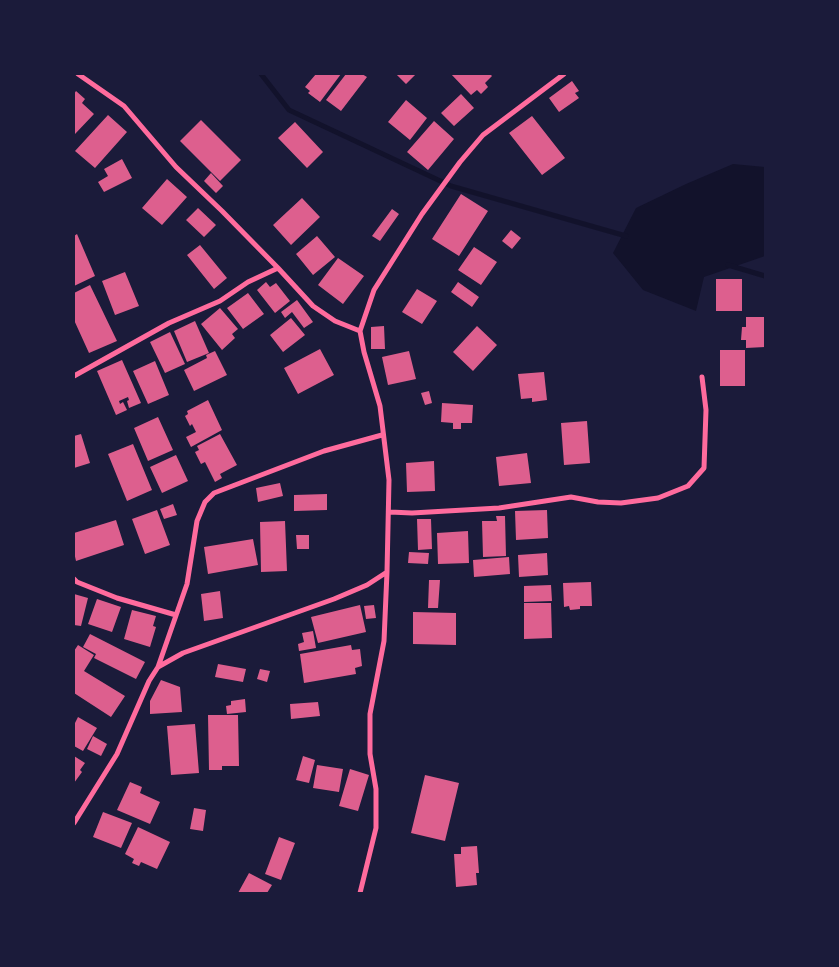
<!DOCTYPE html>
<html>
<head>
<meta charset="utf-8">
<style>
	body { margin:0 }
	#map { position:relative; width:839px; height:967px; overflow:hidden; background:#1b1b3a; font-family:Ubuntu,sans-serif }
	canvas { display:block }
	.frame { position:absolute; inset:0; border:75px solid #1b1b3a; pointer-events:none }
</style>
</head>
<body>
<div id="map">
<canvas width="839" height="967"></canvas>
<div class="frame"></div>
</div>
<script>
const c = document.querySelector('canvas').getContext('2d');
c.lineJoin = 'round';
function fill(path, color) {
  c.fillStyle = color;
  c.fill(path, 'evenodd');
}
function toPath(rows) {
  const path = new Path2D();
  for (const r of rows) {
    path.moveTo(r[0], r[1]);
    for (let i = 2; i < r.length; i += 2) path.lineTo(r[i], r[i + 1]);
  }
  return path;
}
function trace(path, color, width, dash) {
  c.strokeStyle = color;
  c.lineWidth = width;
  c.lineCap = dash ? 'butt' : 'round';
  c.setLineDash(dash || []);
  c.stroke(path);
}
fill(toPath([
	[733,164,765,167,765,256,704,277,696,311,643,290,613,253,636,208,686,184]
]), '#12122b');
trace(toPath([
	[261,74,289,110,451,186,626,236],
	[728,265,765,276]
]), '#12122b', 5);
fill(toPath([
	[316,74,341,74,320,102,308,93,310,91,305,87],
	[346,74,362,74,367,77,341,111,326,100],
	[396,74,416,74,406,84],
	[451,74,490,74,492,76,485,83,488,87,481,94,477,90,471,95],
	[572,81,579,91,575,93,579,98,559,112,549,98],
	[76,91,85,99,82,103,94,114,75,134,74,94],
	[461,94,474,108,454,126,441,113],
	[406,100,427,118,410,140,388,122],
	[108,115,127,132,95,168,75,151],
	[532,116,565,158,542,175,509,133],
	[201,120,241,160,220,181,180,141],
	[434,121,454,139,428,170,407,152],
	[295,122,323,152,307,168,278,138],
	[122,159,132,178,104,192,98,182,108,176,104,169],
	[211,173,223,186,216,193,204,181],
	[167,179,187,197,162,225,142,208],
	[461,194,488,211,459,256,432,239],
	[302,198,320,217,291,245,273,225],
	[198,208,216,225,204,237,186,220],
	[392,209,399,214,380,241,372,236],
	[511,230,521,238,512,249,502,241],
	[77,234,95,276,74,286,74,236],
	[317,236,335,257,313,275,296,254],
	[200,245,227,278,214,289,187,255],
	[474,247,497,262,481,285,458,270],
	[338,258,364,276,343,304,318,285],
	[125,272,139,306,115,315,102,281],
	[716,279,742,279,742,311,716,311],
	[266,282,270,287,276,283,290,301,275,313,257,290],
	[458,282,479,297,472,307,451,292],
	[90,285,117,341,89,353,74,320,74,293],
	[417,289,437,301,422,324,402,312],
	[248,293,264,314,243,329,227,308],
	[297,300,313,322,304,328,292,312,285,318,281,312],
	[220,308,238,329,232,334,235,338,222,350,201,324],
	[746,317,765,317,765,347,746,348,746,340,741,340,742,327,746,327],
	[291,318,305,335,283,352,270,335],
	[195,321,209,353,187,362,174,331],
	[384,326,385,349,371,349,371,327],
	[477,326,497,345,473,371,453,352],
	[170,332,185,364,165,373,150,342],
	[320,349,334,375,298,394,284,368],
	[720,350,745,350,745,386,720,386],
	[215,351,227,375,194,391,184,370,207,358,206,355],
	[409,351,416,379,388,385,382,357],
	[122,360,141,403,129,408,127,401,129,400,128,397,119,401,120,404,123,402,127,410,116,415,97,371],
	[155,361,169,395,148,404,133,371],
	[544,372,547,400,532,402,532,398,521,399,518,374],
	[429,391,432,403,425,405,421,393],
	[208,400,222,430,191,447,186,437,196,432,192,424,190,426,185,416,188,414,187,411],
	[442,403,473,405,472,423,461,423,461,429,453,429,453,423,441,422],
	[158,417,173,450,148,461,134,428],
	[587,421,590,463,564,465,561,423],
	[81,434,90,463,74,468,74,436],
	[220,434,237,465,220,474,222,478,215,482,205,462,201,464,195,452,199,450,197,446],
	[133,444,152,490,127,501,108,454],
	[527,453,531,483,499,486,496,457],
	[176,455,188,481,162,493,150,467],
	[434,461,435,491,407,492,406,463],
	[280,483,283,496,258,502,256,488],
	[327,494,327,510,294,511,294,495],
	[173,504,177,515,164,519,160,509],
	[157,510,170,545,145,554,132,519],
	[547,510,548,538,516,540,515,511],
	[496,516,505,516,506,556,483,557,482,521,497,521],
	[417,519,431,519,432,549,418,550],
	[116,520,124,545,76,561,74,552,74,533],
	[285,521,287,571,261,572,260,522],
	[468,531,469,563,438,564,437,533],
	[296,535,309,535,309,549,297,549],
	[253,539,258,565,208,574,204,547],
	[409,552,429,553,428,564,408,563],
	[547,553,548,575,519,577,518,555],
	[509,557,510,574,474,577,473,560],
	[429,580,440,580,438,608,428,608],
	[591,582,592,606,580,606,580,609,570,610,569,606,564,607,563,583],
	[551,585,552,601,524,602,524,586],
	[220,591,223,618,204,621,201,594],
	[74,594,88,598,81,626,74,625],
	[97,599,121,607,112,632,88,624],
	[524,603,551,603,552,638,524,639],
	[360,605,366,632,318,643,311,617],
	[374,605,376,618,366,619,364,606],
	[132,610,156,616,153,626,156,627,150,647,124,639],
	[413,612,456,613,456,645,413,644],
	[313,631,316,648,299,651,298,644,304,642,302,633],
	[90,634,145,662,136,679,94,658,96,654,83,647],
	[78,645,94,655,84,671,125,696,111,717,74,693,74,651],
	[351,645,352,650,360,649,362,666,355,668,356,674,304,683,300,654],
	[218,664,246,669,243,682,215,677],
	[260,669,270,671,267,682,257,679],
	[161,680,180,687,182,712,150,714,150,701],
	[245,699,246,712,227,714,226,706,231,705,231,701],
	[318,702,320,716,291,719,290,704],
	[208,715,238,715,239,766,222,766,222,770,209,770],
	[78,717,97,728,83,751,74,746,74,725],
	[195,724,199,773,171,775,167,726],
	[93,736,107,744,101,756,87,749],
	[74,756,85,763,80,770,82,772,74,783],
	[303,756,315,760,309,783,296,780],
	[317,765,343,769,339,792,313,788],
	[350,769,369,775,358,811,339,806],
	[425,775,459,783,445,841,411,833],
	[130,782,142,787,140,793,160,802,150,824,117,810],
	[194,808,206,810,203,831,190,829],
	[103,812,132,823,121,848,93,837],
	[138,827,170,842,157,869,141,862,139,866,132,863,134,859,125,854],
	[279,837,295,843,281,880,265,874],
	[477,846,479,873,476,873,477,885,456,887,454,854,461,854,461,847],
	[249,873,272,885,267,893,238,893]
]), '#dd5f8e');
trace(toPath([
	[78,74,124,106,176,167,222,211,278,268,313,306,335,321,360,331],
	[74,376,169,323,220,301,248,282,278,268],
	[390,512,412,513,499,508,571,497,598,502,621,503,658,498,688,486,704,468,706,410,702,377],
	[74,579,77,582,117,598,176,615],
	[158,667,187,584,197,521,205,502,214,493,324,451,382,435],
	[74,823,117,754,149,681,158,667,183,653,334,599,367,585,387,572,389,480,380,406,364,352,360,331,374,290,422,214,460,162,483,135,564,74],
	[360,893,376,828,376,789,370,754,370,714,384,641,387,572]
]), '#ff6b9d', 5);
</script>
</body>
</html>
